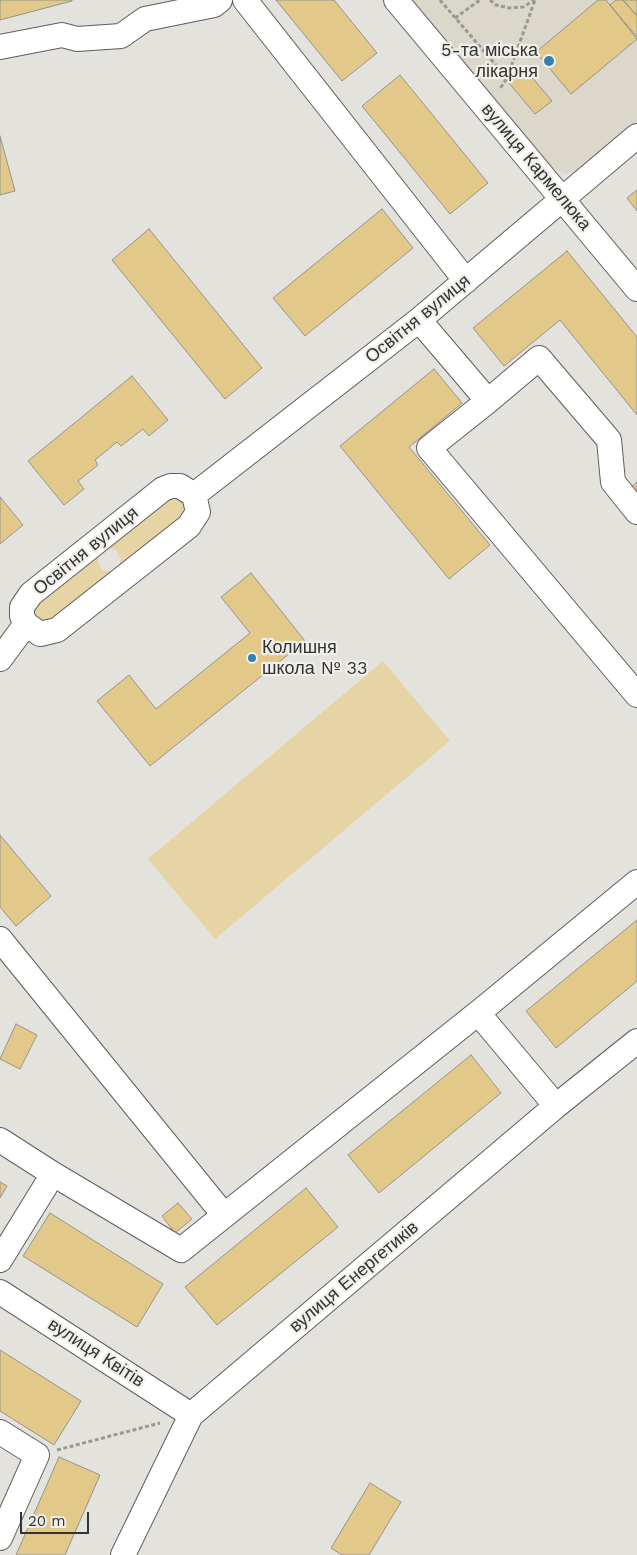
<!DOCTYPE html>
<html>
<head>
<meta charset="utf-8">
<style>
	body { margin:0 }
	#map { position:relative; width:637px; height:1555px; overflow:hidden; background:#e4e2dd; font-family:"Work Sans",sans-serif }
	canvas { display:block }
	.scale { position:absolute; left:20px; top:1512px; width:69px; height:22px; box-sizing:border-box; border:2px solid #333331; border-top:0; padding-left:6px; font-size:15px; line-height:18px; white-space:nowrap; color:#333331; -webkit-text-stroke:4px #f1efea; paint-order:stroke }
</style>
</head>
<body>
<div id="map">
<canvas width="637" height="1555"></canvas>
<div class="scale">20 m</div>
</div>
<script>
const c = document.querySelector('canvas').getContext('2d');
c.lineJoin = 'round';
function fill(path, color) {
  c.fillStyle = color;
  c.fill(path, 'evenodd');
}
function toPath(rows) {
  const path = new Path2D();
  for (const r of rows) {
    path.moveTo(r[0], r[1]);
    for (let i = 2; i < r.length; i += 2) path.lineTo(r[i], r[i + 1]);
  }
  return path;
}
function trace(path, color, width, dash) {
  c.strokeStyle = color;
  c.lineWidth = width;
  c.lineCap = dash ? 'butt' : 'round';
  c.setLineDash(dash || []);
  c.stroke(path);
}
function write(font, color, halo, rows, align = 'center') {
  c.font = font + ' "Work Sans",sans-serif';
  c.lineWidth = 4.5;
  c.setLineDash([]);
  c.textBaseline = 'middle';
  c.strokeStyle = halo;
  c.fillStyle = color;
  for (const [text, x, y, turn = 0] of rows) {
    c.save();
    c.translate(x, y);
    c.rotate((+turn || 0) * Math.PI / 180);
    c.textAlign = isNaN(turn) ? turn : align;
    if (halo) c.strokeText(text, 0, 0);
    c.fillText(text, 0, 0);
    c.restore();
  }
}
fill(toPath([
	[410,0,637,0,637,123,577,171,565,174,553,168,543,160]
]), '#dbd7cb');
fill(toPath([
	[179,493,191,511,53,625,41,627,29,609,167,495],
	[107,548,116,550,121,558,119,566,112,572,102,570,98,562,99,553],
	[383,661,450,741,215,939,148,859]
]), '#e6d4a4');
const building = toPath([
	[0,0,72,0,72,1,0,20,0,0],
	[276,0,334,0,377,53,342,81,276,0],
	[598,0,606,0,637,39,571,94,536,52,598,0],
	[616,0,623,0,637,16,637,37,610,5,616,0],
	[623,0,637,0,637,16,623,0],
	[525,69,552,101,535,114,509,83,525,69],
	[400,75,488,183,450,214,362,106,400,75],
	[0,136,15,191,0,195,0,136],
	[637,190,637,211,627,198,637,190],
	[382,209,413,248,305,336,273,298,382,209],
	[149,229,262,368,225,399,112,260,149,229],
	[567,251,637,337,637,415,560,320,504,366,473,328,567,251],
	[434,369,462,403,409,447,490,545,449,579,340,446,434,369],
	[132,376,168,420,149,436,143,429,121,446,117,442,95,460,98,465,78,481,84,489,64,505,28,461,132,376],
	[637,482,637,494,631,487,637,482],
	[0,497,23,525,0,544,0,497],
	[251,573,305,641,150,766,97,701,129,675,156,709,250,633,221,597,251,573],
	[0,835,51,896,16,926,0,907,0,835],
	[637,920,637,981,556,1048,526,1011,637,920],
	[16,1024,37,1035,20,1069,0,1059,16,1024],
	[471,1055,501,1093,379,1193,348,1155,471,1055],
	[0,1182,7,1186,0,1198,0,1182],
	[306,1188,338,1227,217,1325,185,1287,306,1188],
	[178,1203,192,1219,175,1233,162,1216,178,1203],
	[50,1213,163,1284,137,1327,23,1256,50,1213],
	[0,1350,81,1401,54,1445,0,1411,0,1350],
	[59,1457,100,1475,65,1555,16,1555,59,1457],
	[370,1483,401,1502,369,1555,342,1555,331,1548,370,1483]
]);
fill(building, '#e2c989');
trace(building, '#94938e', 1);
const minor = toPath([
	[245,0,466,281],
	[396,0,637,289],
	[0,47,62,35,77,39,121,36,145,19,214,5,220,0],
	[419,320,488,401,539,358,609,440,613,482,637,512],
	[488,401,429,448,637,695],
	[171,486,180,486,194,495,198,512,189,526,57,630,40,634,26,624,22,616,22,607,31,594,163,489,171,486],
	[194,495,419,320,637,136],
	[0,659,26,624],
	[0,939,224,1215],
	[478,1013,637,882],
	[0,1140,53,1174,0,1260],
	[53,1174,181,1250,478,1013,556,1106],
	[0,1292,191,1415],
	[0,1432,37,1455,0,1538],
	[123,1555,191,1415,556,1106,637,1041]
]);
trace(minor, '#605e5a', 26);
trace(toPath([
	[440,0,507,78,499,90],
	[490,0,496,5,509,8,523,7,535,0],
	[455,18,480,0],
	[507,78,535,0],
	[57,1450,160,1423]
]), '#999894', 3, [4, 2.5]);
trace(minor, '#fff', 24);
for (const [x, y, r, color] of [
	[549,61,6,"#3283b4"],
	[252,658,5,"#3283b4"]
]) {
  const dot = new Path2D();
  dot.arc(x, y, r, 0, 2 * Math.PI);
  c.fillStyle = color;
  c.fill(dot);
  trace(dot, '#f1efea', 2);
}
write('18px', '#333331', '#f1efea', [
	["5-та міська",538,51],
	["лікарня",538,72],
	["Колишня",262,648,"left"],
	["школа № 33",262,669,"left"]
], 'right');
write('18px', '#333331', '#f1efea', [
	["вулиця Кармелюка",536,167,50],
	["Освітня вулиця",418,319,-39],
	["Освітня вулиця",86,551,-39],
	["вулиця Енергетиків",354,1277,-40],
	["вулиця Квітів",96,1353,33]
]);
</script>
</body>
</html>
